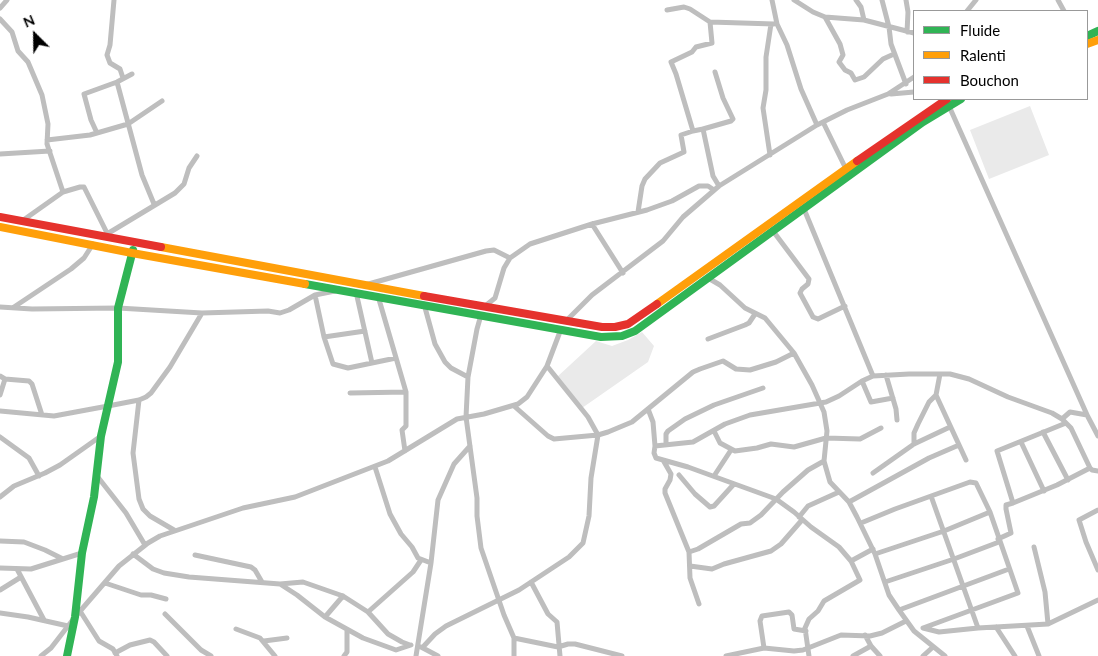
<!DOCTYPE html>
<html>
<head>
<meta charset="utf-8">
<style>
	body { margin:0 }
	#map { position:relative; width:1098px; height:656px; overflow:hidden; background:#fff; font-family:Lato,sans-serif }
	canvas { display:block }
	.legend { position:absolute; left:913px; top:10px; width:175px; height:90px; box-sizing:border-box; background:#fff; border:1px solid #999; margin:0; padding:6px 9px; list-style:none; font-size:15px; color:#000 }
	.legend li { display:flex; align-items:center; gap:10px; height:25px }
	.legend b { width:25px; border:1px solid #999 }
	.north { position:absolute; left:10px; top:10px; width:50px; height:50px; -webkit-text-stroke:4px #fff; paint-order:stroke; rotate:337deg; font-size:14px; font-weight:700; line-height:20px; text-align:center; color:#000 }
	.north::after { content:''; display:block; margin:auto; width:18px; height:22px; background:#000; clip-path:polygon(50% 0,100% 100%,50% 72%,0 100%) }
</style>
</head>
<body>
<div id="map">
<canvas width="1098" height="656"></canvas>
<ul class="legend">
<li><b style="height:6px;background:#30b455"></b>Fluide</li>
<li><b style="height:6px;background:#ff9f0a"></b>Ralenti</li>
<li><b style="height:6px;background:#e5322d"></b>Bouchon</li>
</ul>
<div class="north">N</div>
</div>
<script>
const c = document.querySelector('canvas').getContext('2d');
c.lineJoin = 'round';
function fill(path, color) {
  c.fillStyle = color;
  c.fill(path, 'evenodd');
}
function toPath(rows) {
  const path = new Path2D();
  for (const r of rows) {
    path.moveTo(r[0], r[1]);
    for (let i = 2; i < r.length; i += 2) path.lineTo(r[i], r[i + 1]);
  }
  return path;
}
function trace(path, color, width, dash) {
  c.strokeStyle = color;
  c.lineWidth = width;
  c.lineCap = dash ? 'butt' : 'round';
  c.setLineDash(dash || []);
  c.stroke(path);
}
fill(toPath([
	[1030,106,1049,155,989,179,970,130],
	[642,332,654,346,648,362,582,408,557,377,596,341,612,346,628,340]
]), '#eaeaea');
trace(toPath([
	[114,0,110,45,107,55,110,63,120,69,123,78],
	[772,0,777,24,787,45,801,89,817,125],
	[794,0,813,12,825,17,864,20,914,33],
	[856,0,861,7,864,20],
	[882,0,889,27,891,44,906,84],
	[906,0,908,12,907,32],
	[1058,0,1064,11],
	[0,8,7,0],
	[667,10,684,7,690,9,710,22,774,24],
	[967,11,976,0],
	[825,17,840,44,843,55,839,62,845,70,851,73,855,80,864,77,883,59,894,54],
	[0,19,12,32,18,51,28,62,42,95,48,124,47,144,63,192],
	[715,72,723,98,733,119,731,121,703,129,713,176,719,186],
	[117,82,142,175,154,204],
	[891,94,914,92],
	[949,106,1088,417],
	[823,122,846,169],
	[703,129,693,131,676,74,671,62,692,52,696,47,712,43,710,22],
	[97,133,91,120,84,94,117,82,132,74],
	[47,140,90,135,128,124,162,101],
	[0,154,50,151],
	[770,155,763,108,766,90,766,57,771,24],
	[804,209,873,376],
	[638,212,642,186,645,179,660,163,684,152,681,135,693,131],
	[22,221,63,192,80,187,84,187,107,233],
	[592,224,623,273],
	[773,231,809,279,808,284,802,289,800,293,813,317,818,319,845,306],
	[102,237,175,193,184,184,189,168,197,156],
	[708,278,720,285,745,308,765,318,794,353,812,385,824,412,827,431,824,461,830,482,849,502,857,517,875,554,889,595,899,610,914,631,945,656],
	[365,285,486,251,494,250,510,258,530,244,592,224,647,210,672,201,699,186,708,186,714,190],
	[356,292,372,363],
	[315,295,324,337,333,364,348,368,396,358],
	[378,296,406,392],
	[424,304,435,344,445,362,451,368,468,377],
	[0,307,32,309,118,308,202,313,268,311,280,313,289,310,315,295,335,291],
	[14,307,71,269,84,258,93,244],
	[484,307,495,298,504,268,510,258],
	[481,315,477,329,468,377,466,417,477,498,477,516,481,548,504,615,514,638,514,656],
	[566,321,592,295,663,241,683,217,719,186,817,125,847,110,888,94,914,77],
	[324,337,365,331],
	[708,339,745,325,749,323,755,314],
	[940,374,936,395,966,460],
	[886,375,896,409,897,420],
	[0,376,5,379,29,381,32,384,42,415],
	[862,381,871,402,893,398],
	[350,393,406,392,406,426,402,430,405,451],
	[0,395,5,379],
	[139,400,133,453,139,499,143,509,150,516,174,530],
	[514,406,548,436,554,439,598,435,608,432,632,422,693,372,700,369,723,361,736,369,750,370,776,362,794,353],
	[648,409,653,422,655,446,654,453,656,458,688,467,776,499,794,512,811,527,839,547,851,561,860,580,824,601,818,611,809,619,805,628,809,656],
	[0,411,54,416,108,406,139,400,146,397,151,393,170,367,202,313],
	[1062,419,1070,412,1087,415,1098,436],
	[1066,423,997,451,1013,503,1057,485,1090,468],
	[714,431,720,443,735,451,757,448,771,444,794,447,826,438,860,439,881,428],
	[1043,432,1068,480],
	[0,437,29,458,39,476],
	[1021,442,1044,491],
	[666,444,666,434,668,431,685,419,714,405,763,388],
	[914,444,914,433,918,424,929,402,936,395],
	[655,446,693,442,725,424,750,415,826,402,839,396,862,381,873,376,909,374,950,374,969,379,1008,397,1052,413,1062,419,1071,428,1090,468,1092,470,1098,471],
	[663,460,671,474,670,480,665,489,665,493,689,552,690,578,699,604],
	[375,467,390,514,401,534,412,547,418,558,431,563,416,656],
	[873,473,914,444,950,427],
	[679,475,695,494,710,507,714,506,734,484],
	[97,476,126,513,145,545],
	[714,476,731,450],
	[931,496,978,628],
	[0,497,14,486,45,473,60,465,101,436],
	[849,502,929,458,959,445],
	[1098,510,1079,520,1086,542,1098,570],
	[799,517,808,506,839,492],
	[861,523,895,509,970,482,976,483,990,512,1018,593,923,628],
	[998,539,1011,533,1006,509,1006,505,1013,503],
	[0,541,24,542,45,550,63,559],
	[1034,547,1045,592,1048,624],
	[689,552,698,549,741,524,750,523,761,515,783,492,808,470,824,461],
	[133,554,153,569,164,573,189,577,280,584,297,595,325,617,363,638,396,650,411,645],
	[875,554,944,531,990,512],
	[195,555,251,567,255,570,262,582],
	[851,561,873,549],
	[431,563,438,500,454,464,470,446],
	[690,566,712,569,724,564,771,551,781,544,802,520],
	[0,568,31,569,82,553],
	[17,569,44,620],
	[531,582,548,614,557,622,560,656],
	[885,582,954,559,999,542],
	[105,583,141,595,151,595,166,599],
	[280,584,303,582,343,596,368,612,413,572,421,560],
	[0,590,21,577],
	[899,610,1009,569],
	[80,611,99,641,113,649,117,656],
	[368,612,388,634,402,642,410,645],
	[0,613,28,617,68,626],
	[165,614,201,650,211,656],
	[325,617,343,596],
	[1027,626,1039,656],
	[996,627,1015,656],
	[923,628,939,632,978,628,1048,624,1098,600],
	[236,629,260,638,275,656],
	[865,635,871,646,880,656],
	[514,638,558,647,568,644,575,644,622,656],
	[264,641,287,638],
	[421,647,438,656],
	[423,647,435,634,446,626,519,590,569,557,583,543,589,516,591,478,598,435,588,417,547,366],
	[764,648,760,621,762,616,789,612,792,615,794,629,806,631],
	[115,653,130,645,150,640,154,642,167,656],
	[41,656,51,648,75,617,119,566,148,543,160,536,243,508,295,497,388,461,457,419,484,414,518,404,527,397,547,366,561,329],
	[344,656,347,652,347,631],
	[726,656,764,648,794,651,803,650,841,635,870,636,882,633,906,621],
	[853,656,871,646],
	[923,656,933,647]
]), '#bebebe', 5);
trace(toPath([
	[1087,36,1098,31],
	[305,284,601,337,622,336,635,331,923,122,961,99],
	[67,656,75,617,82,553,94,497,101,436,118,362,118,308,133,250]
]), '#30b455', 8);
trace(toPath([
	[1087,44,1098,40],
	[0,227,132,253,305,284],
	[161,247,424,296],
	[657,304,857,161]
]), '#ff9f0a', 8);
trace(toPath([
	[857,161,947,99],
	[0,217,161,247],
	[424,296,602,327,615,327,628,324,657,304]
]), '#e5322d', 8);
</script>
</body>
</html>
